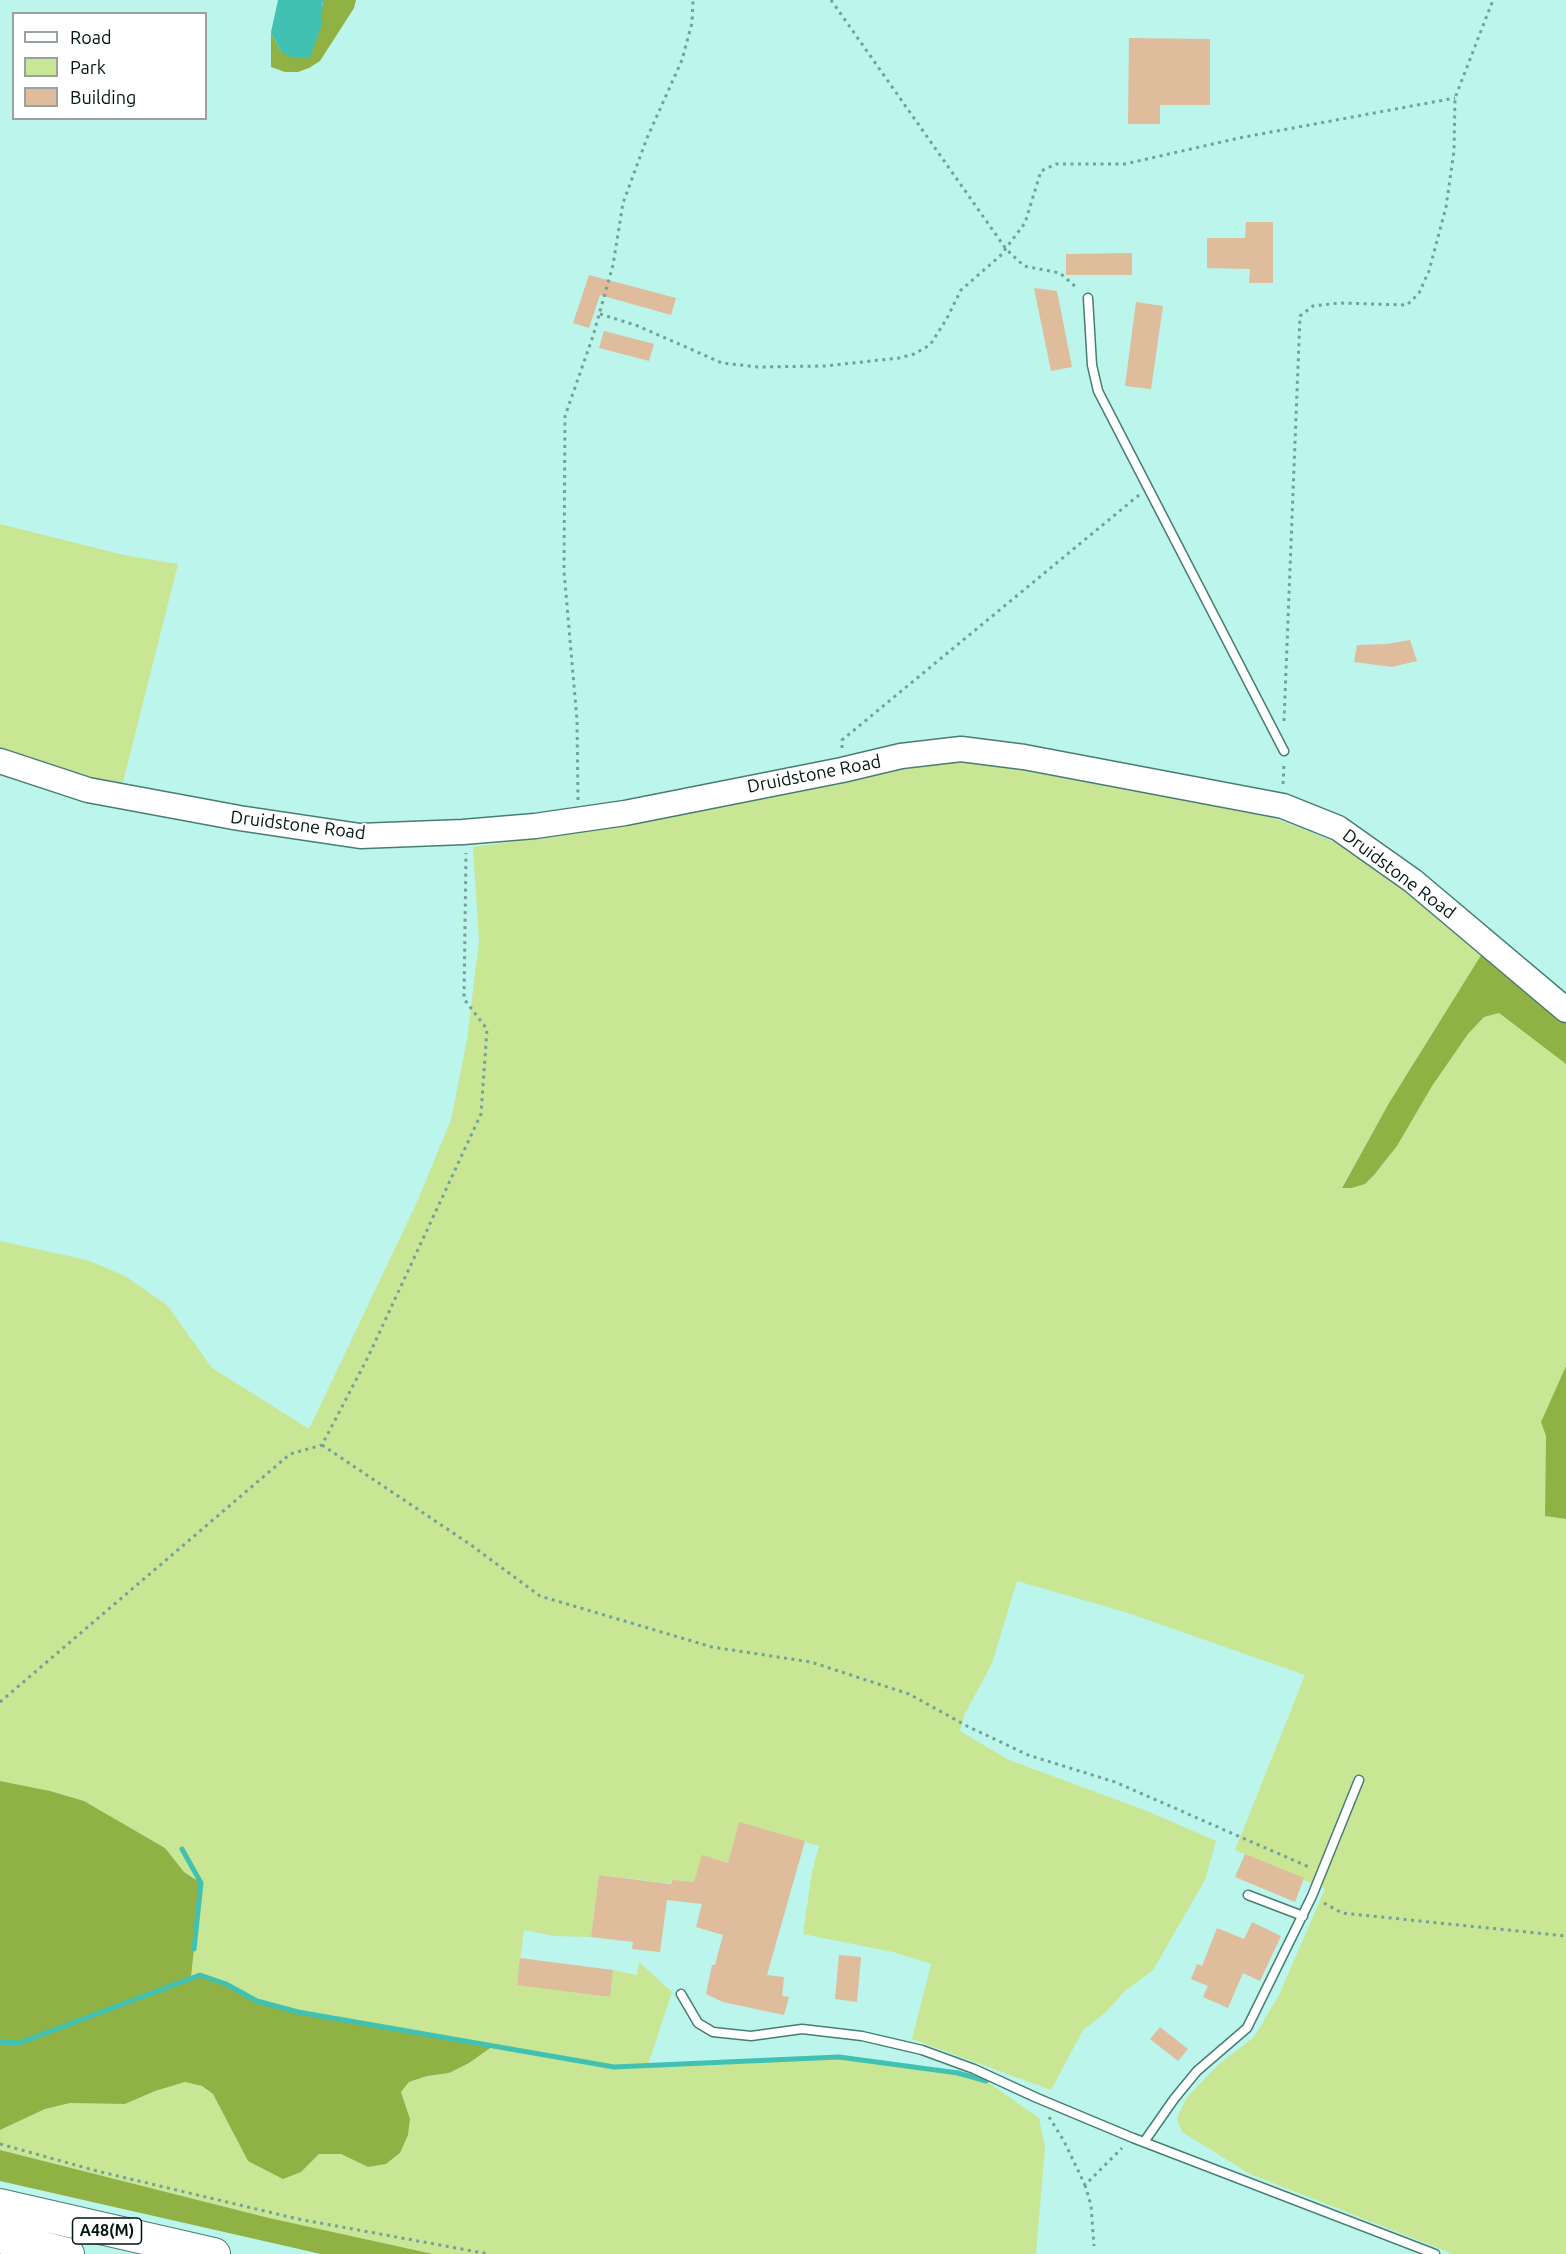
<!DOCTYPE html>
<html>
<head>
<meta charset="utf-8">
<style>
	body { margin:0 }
	#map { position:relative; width:1566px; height:2254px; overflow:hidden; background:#bbf5ec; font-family:Ubuntu,sans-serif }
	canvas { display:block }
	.legend { position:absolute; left:12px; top:12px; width:195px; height:108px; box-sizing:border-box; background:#fff; border:2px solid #99a1a1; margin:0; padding:8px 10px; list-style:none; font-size:18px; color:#011513 }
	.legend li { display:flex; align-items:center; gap:12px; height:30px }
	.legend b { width:30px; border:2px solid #99a1a1 }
</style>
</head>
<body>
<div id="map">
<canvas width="1566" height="2254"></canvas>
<ul class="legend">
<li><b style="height:8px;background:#fff"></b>Road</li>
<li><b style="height:16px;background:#c9e694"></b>Park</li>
<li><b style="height:16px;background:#dfbc9b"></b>Building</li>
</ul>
</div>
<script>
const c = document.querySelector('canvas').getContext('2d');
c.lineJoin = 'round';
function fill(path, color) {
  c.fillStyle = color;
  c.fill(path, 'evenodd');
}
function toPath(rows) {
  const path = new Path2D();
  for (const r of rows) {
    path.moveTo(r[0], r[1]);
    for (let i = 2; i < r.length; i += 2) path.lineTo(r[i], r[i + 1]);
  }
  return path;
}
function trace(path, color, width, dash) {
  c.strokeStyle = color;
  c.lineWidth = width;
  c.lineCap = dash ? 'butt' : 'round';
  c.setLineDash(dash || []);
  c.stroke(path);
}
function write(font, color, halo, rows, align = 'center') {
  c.font = font + ' Ubuntu,sans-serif';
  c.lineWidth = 4.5;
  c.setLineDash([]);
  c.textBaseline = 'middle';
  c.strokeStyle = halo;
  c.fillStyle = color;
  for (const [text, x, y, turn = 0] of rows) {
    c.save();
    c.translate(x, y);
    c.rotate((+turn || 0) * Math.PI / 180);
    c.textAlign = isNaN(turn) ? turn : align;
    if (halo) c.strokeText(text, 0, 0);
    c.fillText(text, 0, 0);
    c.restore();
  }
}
fill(toPath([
	[0,524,124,555,178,564,123,782,93,784,0,752],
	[960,759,1035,768,1262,814,1298,827,1351,849,1399,878,1483,952,1389,1103,1342,1187,1352,1188,1365,1184,1374,1175,1397,1146,1432,1085,1468,1034,1484,1017,1499,1013,1566,1064,1566,1366,1541,1422,1546,1436,1545,1516,1566,1519,1566,2254,1453,2254,1250,2174,1182,2132,1177,2118,1187,2097,1219,2064,1254,2037,1278,1997,1325,1889,1235,1850,1305,1675,1125,1612,1017,1581,992,1663,964,1716,960,1731,1009,1760,1147,1811,1216,1841,1205,1880,1153,1970,1125,1991,1105,2013,1083,2030,1051,2090,912,2039,931,1964,893,1952,803,1934,812,1872,819,1846,739,1823,728,1863,702,1856,694,1883,672,1880,669,1883,599,1875,591,1937,554,1936,524,1930,517,1984,609,1997,613,1970,637,1975,639,1962,672,1992,648,2065,839,2057,958,2073,986,2081,1039,2118,1045,2148,1036,2254,433,2254,269,2218,0,2150,0,2130,45,2109,70,2103,125,2104,155,2091,185,2082,202,2086,213,2094,248,2161,301,2172,319,2154,341,2154,368,2167,386,2164,400,2153,408,2135,410,2119,401,2092,410,2082,427,2076,449,2073,469,2063,492,2046,298,2012,257,2001,226,1984,200,1975,191,1977,201,1883,184,1872,165,1848,84,1801,50,1791,0,1781,0,1241,87,1260,125,1276,167,1305,212,1368,309,1429,417,1202,451,1120,467,1040,479,941,473,847,570,834,871,774]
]), '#c9e694');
fill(toPath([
	[323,0,356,0,354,8,320,61,309,68,298,72,285,72,271,67,271,32,281,52,323,6],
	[1483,952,1566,1023,1566,1064,1499,1013,1484,1017,1468,1034,1432,1086,1397,1146,1374,1175,1365,1184,1352,1188,1342,1188,1389,1103],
	[1566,1366,1566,1519,1545,1516,1546,1436,1541,1422],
	[0,1781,50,1791,84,1801,165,1848,184,1872,201,1883,191,1977,200,1975,226,1984,257,2001,298,2012,493,2046,469,2063,449,2073,427,2076,409,2082,401,2092,410,2119,408,2135,400,2153,386,2164,368,2167,341,2154,319,2154,301,2172,283,2179,248,2161,213,2094,202,2086,185,2082,155,2091,125,2104,70,2103,45,2109,0,2130],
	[0,2150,269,2218,433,2254,321,2254,0,2181]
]), '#90b143');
fill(toPath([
	[278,0,323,0,321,27,310,57,291,57,281,52,271,32]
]), '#40c1b2');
trace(toPath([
	[182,1849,201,1883,194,1949],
	[0,2042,19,2043,200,1975,226,1984,257,2001,298,2012,614,2067,839,2057,958,2073,986,2081]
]), '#40c1b2', 5);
fill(toPath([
	[1129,38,1210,39,1210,105,1160,105,1160,124,1128,124],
	[1246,222,1273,222,1273,283,1249,283,1250,269,1207,268,1207,238,1245,238],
	[1132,253,1132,275,1066,275,1066,254],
	[589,275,676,298,671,315,600,295,589,328,573,323],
	[1034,288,1057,291,1072,367,1051,371],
	[1136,302,1163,306,1151,389,1125,386],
	[604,331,654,344,649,361,599,348],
	[1410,640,1417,661,1392,667,1354,662,1357,645,1387,644],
	[739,1822,805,1841,767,1975,784,1977,782,1996,789,1997,784,2015,723,2002,706,1994,712,1965,715,1965,723,1935,696,1927,702,1904,667,1900,660,1952,632,1949,633,1942,591,1937,599,1875,671,1884,672,1880,694,1882,702,1855,728,1863],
	[1245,1854,1304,1878,1295,1902,1235,1877],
	[1252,1922,1281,1936,1260,1981,1243,1973,1228,2008,1203,1997,1208,1986,1191,1979,1197,1964,1202,1966,1217,1928,1244,1939],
	[839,1955,861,1957,857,2002,835,1999],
	[520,1958,613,1970,610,1997,517,1985],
	[1160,2027,1188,2049,1178,2061,1150,2039]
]), '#dfbc9b');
const lane = toPath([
	[1088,298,1092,365,1098,391,1284,751],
	[1248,1895,1303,1916],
	[681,1994,698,2023,713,2032,751,2036,802,2029,862,2036,922,2050,974,2069,1037,2098,1133,2138,1435,2254],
	[1144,2142,1174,2099,1197,2071,1247,2028,1312,1896,1359,1780]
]);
const secondary = toPath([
	[0,761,88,790,239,818,360,836,463,832,535,826,625,813,842,770,901,756,961,749,1024,757,1283,806,1338,828,1413,881,1566,1010]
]);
const highway = toPath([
	[0,2205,214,2254],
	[0,2237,68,2254]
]);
trace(lane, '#467d75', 11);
trace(secondary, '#467d75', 27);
trace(highway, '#467d75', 34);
trace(toPath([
	[831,0,1006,249,1024,266,1060,273,1078,289],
	[600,314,638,326,722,363,758,367,825,366,899,358,914,354,930,345,946,320,961,290,1000,256,1025,223,1041,171,1056,164,1125,164,1239,138,1455,98],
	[1284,721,1300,316,1313,306,1339,303,1407,305,1419,293,1429,271,1446,207,1454,151,1455,98,1493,0],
	[842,748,842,740,1139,495],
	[1283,784,1284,764],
	[578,800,577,720,564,571,565,416,593,336,613,265,623,203,647,138,682,60,692,23,693,0],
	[322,1445,471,1545,540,1596,712,1647,811,1662,909,1694,967,1726,1028,1755,1115,1782,1309,1867],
	[0,1702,290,1454,322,1445,368,1357,481,1114,487,1029,464,999,466,853],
	[1324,1903,1342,1913,1566,1936],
	[1049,2117,1064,2141,1085,2185,1122,2148],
	[0,2144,97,2171,298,2219,489,2254],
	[1085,2185,1091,2205,1094,2246]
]), '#74a09a', 3, [3, 4.5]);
trace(lane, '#fff', 8);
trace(secondary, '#fff', 24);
trace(highway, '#fff', 32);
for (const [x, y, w] of [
	[107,2231,69]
]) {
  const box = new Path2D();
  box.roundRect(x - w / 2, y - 13, w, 26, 4.5);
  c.fillStyle = '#fff';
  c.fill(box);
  trace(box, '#011513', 1.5);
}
write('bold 16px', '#011513', null, [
	["A48(M)",107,2231]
]);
write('18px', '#011513', '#fff', [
	["Druidstone Road",814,774,-11],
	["Druidstone Road",298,825,7],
	["Druidstone Road",1399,874,37]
]);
</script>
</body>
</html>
